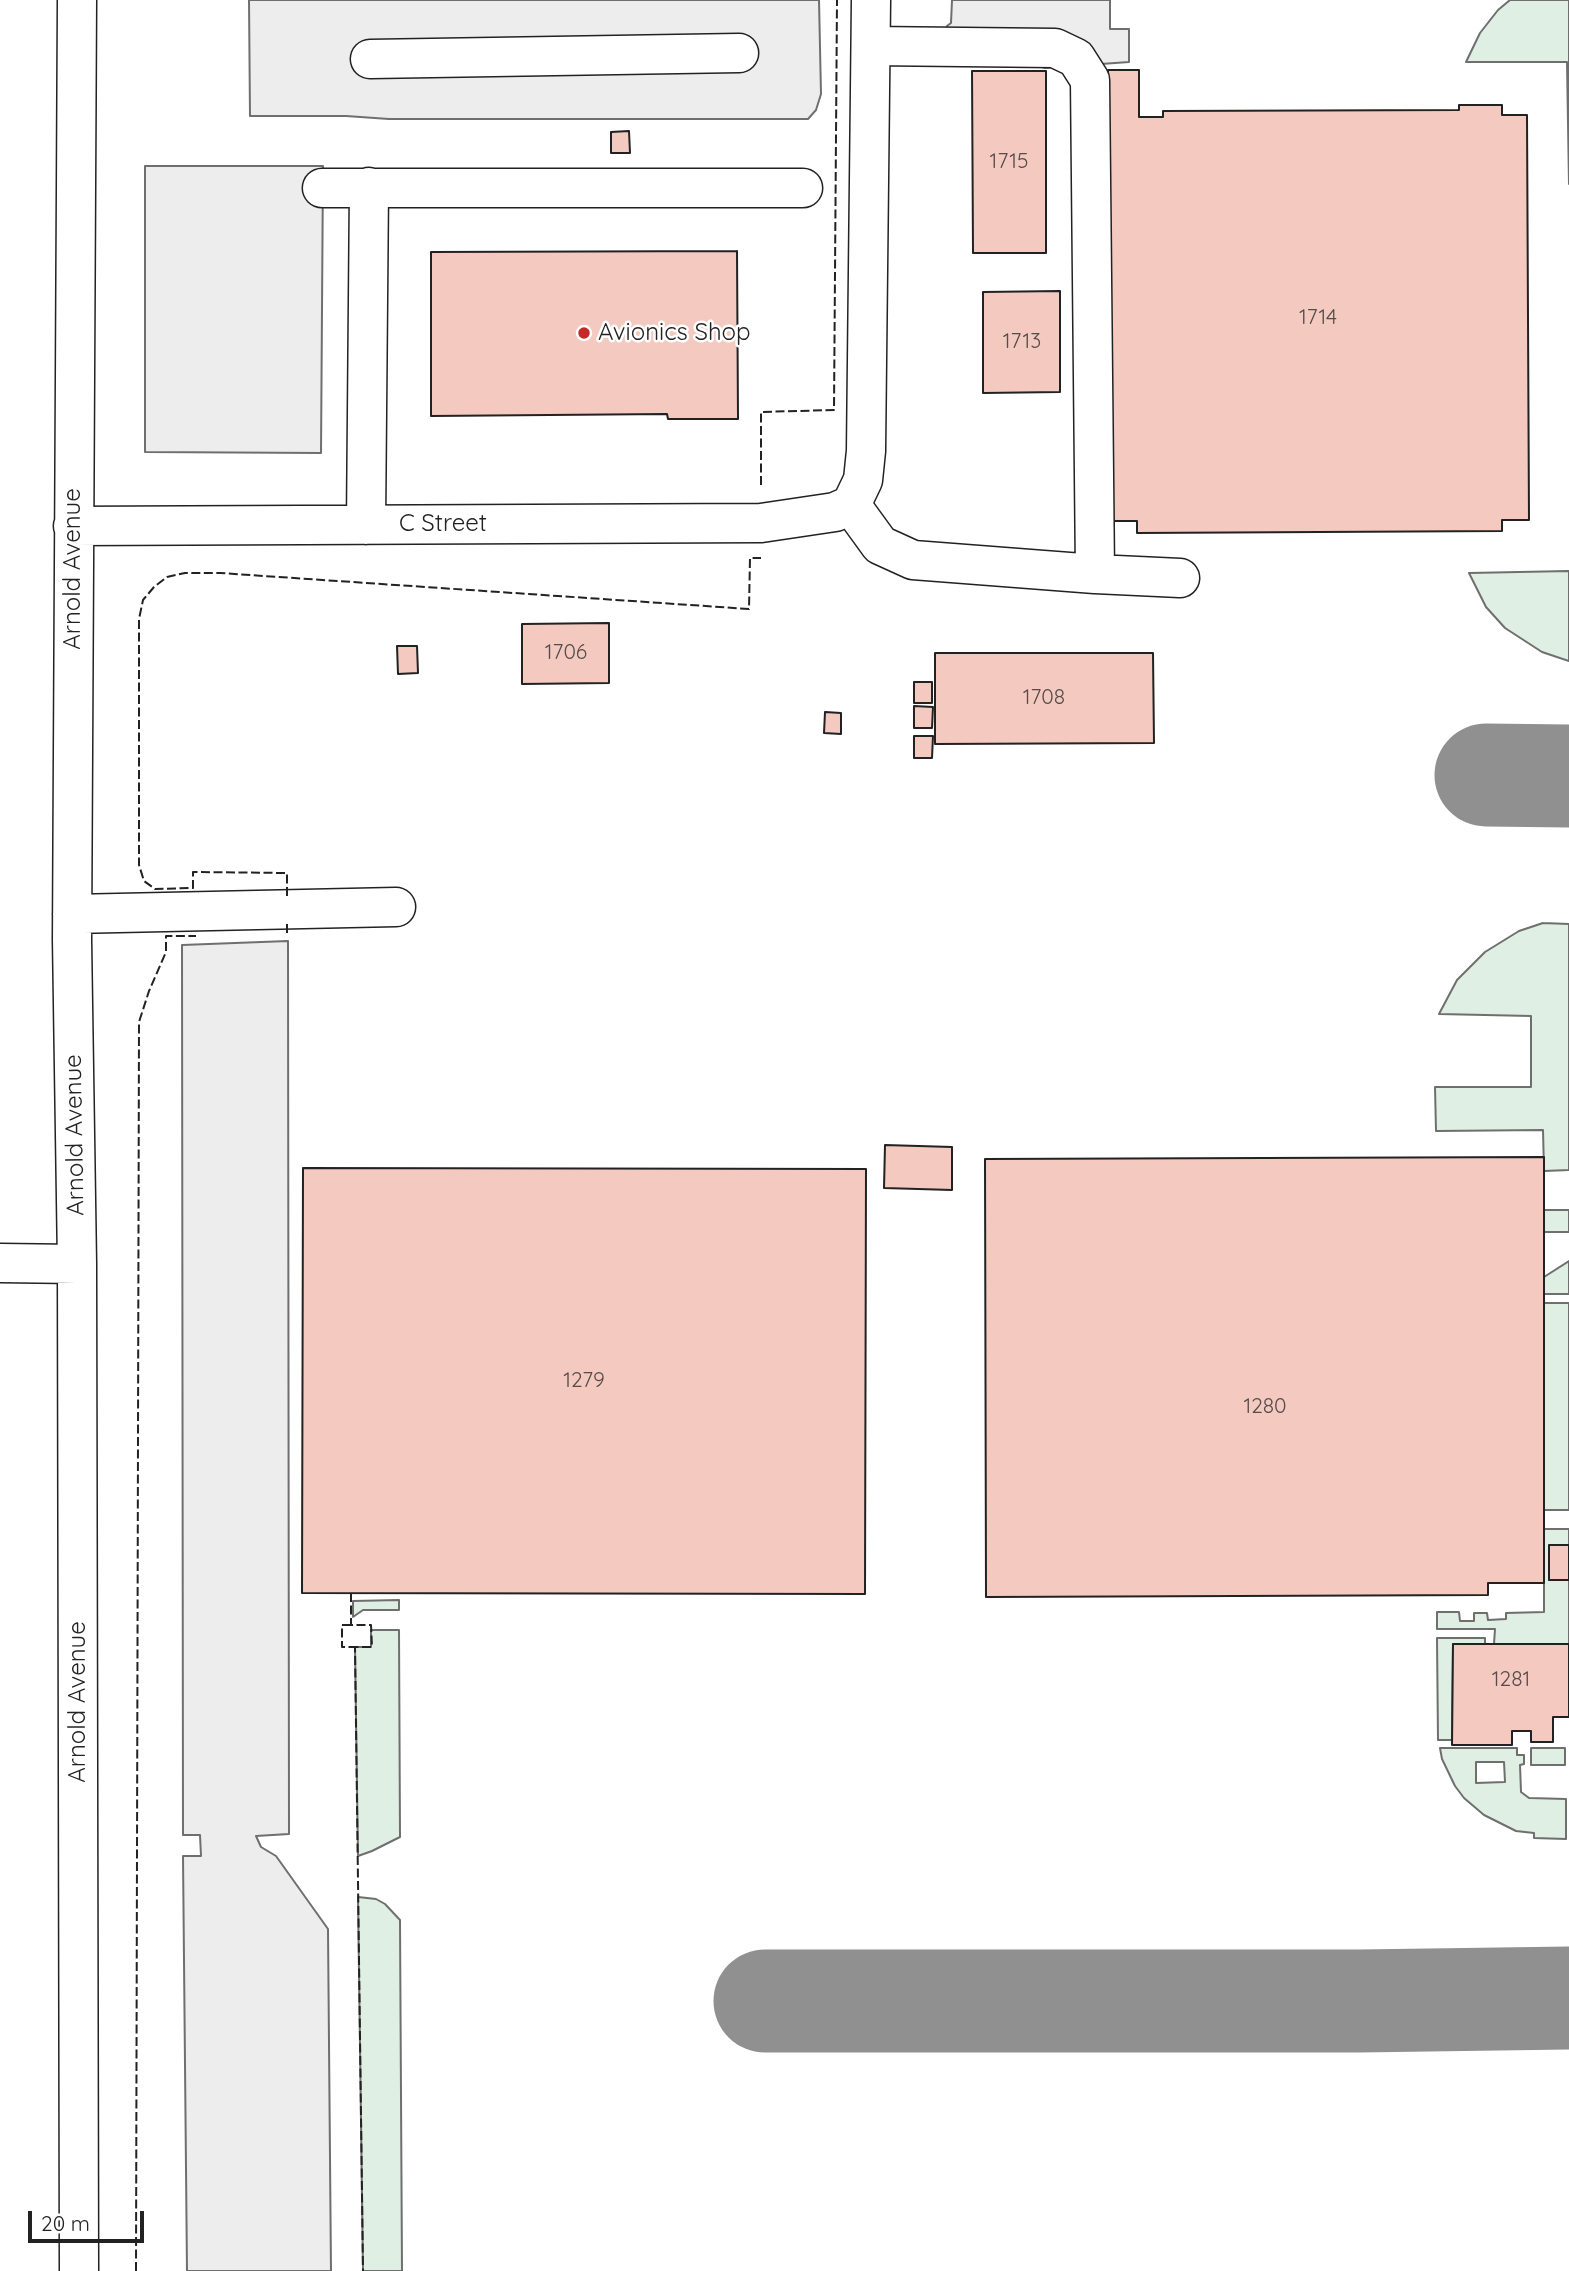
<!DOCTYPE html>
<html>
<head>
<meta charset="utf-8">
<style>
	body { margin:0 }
	#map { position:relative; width:1569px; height:2271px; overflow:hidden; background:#fff; font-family:Quicksand,sans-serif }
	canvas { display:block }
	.scale { position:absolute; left:28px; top:2211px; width:116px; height:32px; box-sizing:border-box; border:4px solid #222; border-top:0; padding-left:9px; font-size:21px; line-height:24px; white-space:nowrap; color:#222; -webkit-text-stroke:5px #fff; paint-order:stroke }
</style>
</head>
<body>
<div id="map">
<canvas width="1569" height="2271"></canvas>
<div class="scale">20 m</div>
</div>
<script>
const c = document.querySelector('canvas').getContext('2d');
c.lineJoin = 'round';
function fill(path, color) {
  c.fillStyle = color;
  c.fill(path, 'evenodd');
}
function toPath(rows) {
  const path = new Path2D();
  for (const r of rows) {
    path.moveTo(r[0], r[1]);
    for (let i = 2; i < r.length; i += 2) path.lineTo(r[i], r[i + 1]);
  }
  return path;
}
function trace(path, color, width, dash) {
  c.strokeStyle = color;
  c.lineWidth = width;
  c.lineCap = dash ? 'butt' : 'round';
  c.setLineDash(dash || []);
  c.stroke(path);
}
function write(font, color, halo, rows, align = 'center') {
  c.font = font + ' Quicksand,sans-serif';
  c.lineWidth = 5;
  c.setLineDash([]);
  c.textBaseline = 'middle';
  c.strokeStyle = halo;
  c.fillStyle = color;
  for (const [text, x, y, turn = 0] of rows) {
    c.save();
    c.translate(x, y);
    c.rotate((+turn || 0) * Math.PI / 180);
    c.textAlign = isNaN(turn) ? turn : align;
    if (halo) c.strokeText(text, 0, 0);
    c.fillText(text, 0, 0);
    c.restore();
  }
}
const green = toPath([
	[1510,0,1569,0,1569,184,1567,62,1466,62,1480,33,1498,10,1510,0],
	[1569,571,1569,661,1542,652,1505,628,1486,607,1469,573,1569,571],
	[1543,923,1569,924,1569,1170,1544,1171,1543,1130,1436,1131,1435,1087,1531,1087,1531,1016,1439,1014,1457,980,1485,952,1519,931,1543,923],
	[1544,1210,1569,1210,1569,1232,1544,1232,1544,1210],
	[1569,1261,1569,1294,1544,1294,1544,1277,1569,1261],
	[1544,1303,1569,1303,1569,1510,1544,1510,1544,1303],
	[1544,1529,1569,1529,1569,1545,1549,1546,1549,1580,1569,1580,1569,1644,1494,1644,1495,1629,1437,1629,1437,1612,1459,1612,1460,1621,1474,1621,1474,1613,1487,1613,1488,1620,1506,1619,1506,1613,1544,1612,1544,1529],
	[399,1600,399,1610,363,1610,353,1617,353,1601,399,1600],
	[371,1630,399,1630,400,1837,372,1851,358,1856,355,1647,371,1647,371,1630],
	[1437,1638,1485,1638,1485,1644,1453,1644,1452,1740,1438,1740,1437,1638],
	[1440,1748,1517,1748,1517,1755,1524,1755,1524,1764,1520,1765,1521,1792,1529,1798,1566,1799,1566,1839,1534,1838,1534,1833,1516,1831,1484,1815,1464,1798,1455,1786,1442,1759,1440,1748],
	[1476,1762,1504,1762,1505,1782,1476,1783,1476,1762],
	[1531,1748,1565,1748,1565,1765,1531,1765,1531,1748],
	[358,1897,376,1899,385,1904,400,1920,402,2271,363,2271,358,1897]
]);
fill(green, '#e0efe3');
trace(green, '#6f6f6f', 2);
const parking = toPath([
	[249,0,819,0,821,94,816,110,808,119,389,119,346,116,250,116,249,0],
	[952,0,1110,0,1110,29,1129,29,1129,62,1045,68,1033,64,947,65,947,26,951,23,952,0],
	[145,166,323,166,321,453,145,452,145,166],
	[288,941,289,1834,256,1836,261,1847,276,1856,328,1929,331,2271,187,2271,183,1856,201,1856,200,1835,183,1835,182,945,288,941]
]);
fill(parking, '#ededed');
trace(parking, '#6f6f6f', 2);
trace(toPath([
	[1486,775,1569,776],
	[765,2001,1359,2001,1569,1998]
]), '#909090', 103);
const building = toPath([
	[1108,70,1139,70,1139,117,1163,117,1163,111,1459,110,1459,105,1502,105,1502,115,1527,115,1529,520,1502,520,1502,531,1137,533,1137,521,1110,521,1108,70],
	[972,71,1046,71,1046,253,973,253,972,71],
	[629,131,630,153,611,153,611,132,629,131],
	[737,251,738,419,668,419,667,414,431,416,431,252,737,251],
	[1060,291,1060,392,983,393,983,292,1060,291],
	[609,623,609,683,522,684,522,624,609,623],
	[397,646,417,646,418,673,398,674,397,646],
	[935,653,1153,653,1154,743,935,744,935,653],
	[914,682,932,682,932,703,914,703,914,682],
	[914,706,933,707,932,728,914,728,914,706],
	[825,712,841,713,841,734,824,733,825,712],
	[914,736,933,736,932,758,914,758,914,736],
	[885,1145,952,1147,952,1190,884,1188,885,1145],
	[1544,1157,1544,1583,1488,1583,1488,1595,986,1597,985,1159,1544,1157],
	[303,1168,866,1169,865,1594,302,1593,303,1168],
	[1549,1545,1569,1545,1569,1580,1549,1580,1549,1545],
	[1453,1644,1569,1644,1569,1717,1553,1717,1553,1742,1531,1742,1531,1731,1512,1731,1512,1745,1452,1745,1453,1644]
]);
fill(building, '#f3c9c0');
trace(building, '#222', 2);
const minor = toPath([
	[77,0,72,939,77,1264,79,2271],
	[871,46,1055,48,1076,58,1090,80,1095,574],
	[370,59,739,53],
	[322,188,803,188],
	[851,505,880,545,913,560,1095,574,1180,578],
	[366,525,369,187],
	[73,526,761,523,835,512,851,505,863,480,866,451,871,0],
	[72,914,396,907],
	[0,1263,77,1264]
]);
trace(minor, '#222', 41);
trace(minor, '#fff', 38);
trace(toPath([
	[761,485,761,412,834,410,837,0],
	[287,896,287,873,193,872,193,888,155,889,144,881,139,865,139,619,143,600,154,587,167,577,185,573,220,573,749,609,750,558,761,558],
	[287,924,287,936],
	[351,1593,351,1625,371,1625,372,1647,355,1647,363,2271],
	[351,1625,342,1625,342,1647,355,1647],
	[136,2271,139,1022,149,991,166,952,166,936,196,936]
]), '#222', 2, [9, 3.5]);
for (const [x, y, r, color] of [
	[584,333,7,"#c62828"]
]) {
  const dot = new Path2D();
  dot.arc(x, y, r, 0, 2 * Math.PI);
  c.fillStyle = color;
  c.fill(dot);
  trace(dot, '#fff', 2.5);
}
write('21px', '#564c4a', null, [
	["1715",1009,162],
	["1714",1318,318],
	["1713",1022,342],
	["1706",566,653],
	["1708",1044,698],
	["1279",584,1381],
	["1280",1265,1407],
	["1281",1511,1680]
]);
write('24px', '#222', '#fff', [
	["Avionics Shop",598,333]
], 'left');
write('24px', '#222', '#fff', [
	["C Street",443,524],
	["Arnold Avenue",73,569,-90],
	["Arnold Avenue",75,1135,-91],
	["Arnold Avenue",78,1702,-90]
]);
</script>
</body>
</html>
